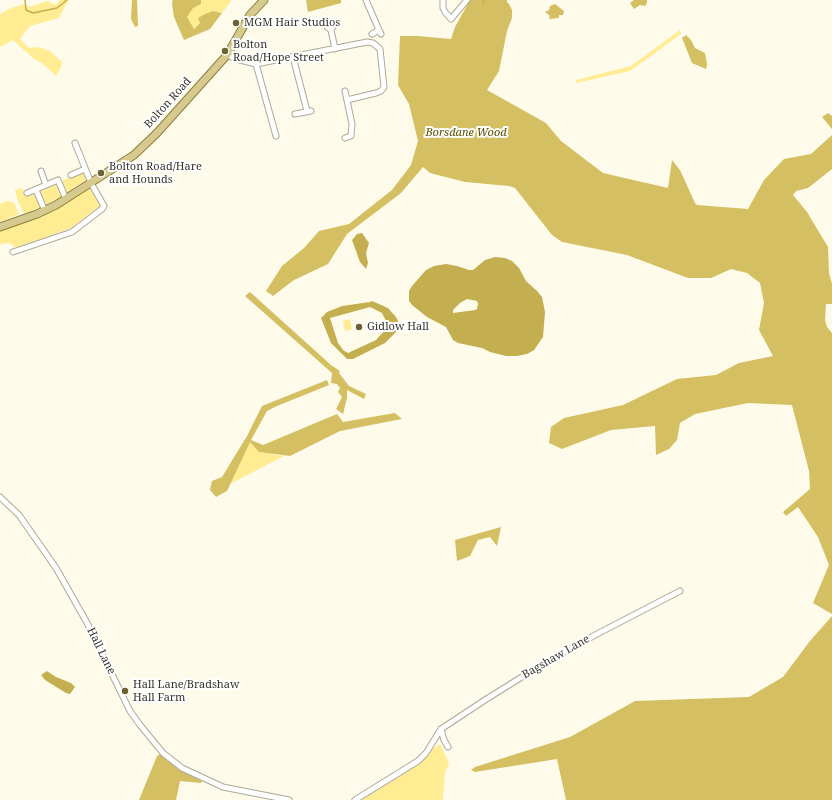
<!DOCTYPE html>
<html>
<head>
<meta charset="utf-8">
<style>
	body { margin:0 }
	canvas { display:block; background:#fefbea }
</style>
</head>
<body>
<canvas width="832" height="800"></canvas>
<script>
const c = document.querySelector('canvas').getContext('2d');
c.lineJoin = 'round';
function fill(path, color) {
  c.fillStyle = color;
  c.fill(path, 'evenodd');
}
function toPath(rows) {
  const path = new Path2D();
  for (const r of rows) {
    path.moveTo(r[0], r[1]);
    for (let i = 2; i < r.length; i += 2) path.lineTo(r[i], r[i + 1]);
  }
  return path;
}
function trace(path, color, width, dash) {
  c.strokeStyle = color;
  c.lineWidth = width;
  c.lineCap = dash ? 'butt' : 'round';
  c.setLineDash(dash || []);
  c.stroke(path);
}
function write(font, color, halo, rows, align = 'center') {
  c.font = font + ' "Noto Serif",serif';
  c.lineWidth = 4;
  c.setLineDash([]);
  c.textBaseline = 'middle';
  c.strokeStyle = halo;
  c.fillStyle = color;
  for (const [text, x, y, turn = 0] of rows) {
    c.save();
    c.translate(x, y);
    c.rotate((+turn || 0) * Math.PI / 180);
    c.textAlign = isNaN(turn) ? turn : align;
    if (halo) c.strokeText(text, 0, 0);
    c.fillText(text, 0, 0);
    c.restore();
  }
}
fill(toPath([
	[60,0,69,0,66,4,59,18,30,26,20,39,29,48,39,47,50,51,62,62,61,67,56,76,42,63,34,59,13,40,0,47,0,14,9,9,24,4,29,7,47,1,56,5],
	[172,0,231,0,231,1,222,13,213,11,200,23,184,40,174,16],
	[680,30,681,34,630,71,576,83,576,80,631,66],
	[82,171,87,179,66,193,62,181],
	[58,183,64,196,45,205,39,192],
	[89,187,100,201,100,206,71,228,16,248,9,243,0,244,0,231,38,216],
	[22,188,26,196,35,193,41,207,24,214,18,201,15,190],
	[7,201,14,203,19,214,0,222,0,204],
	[350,319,352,329,345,331,343,321],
	[249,439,259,452,284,456,230,484],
	[440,744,449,763,445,773,443,800,360,800,420,762,431,750]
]), '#ffec93');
fill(toPath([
	[132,0,137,0,138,26,135,27,131,19],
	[173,0,201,0,201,4,193,8,187,17,194,29,200,23,198,18,205,14,213,11,222,13,210,29,184,40,174,17,172,4],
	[306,0,341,0,341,3,308,12],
	[470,0,507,0,507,2,509,4,512,10,512,18,507,31,499,71,487,90,546,123,561,141,603,173,668,188,672,160,680,170,695,203,697,205,748,209,764,180,784,159,811,154,832,135,832,169,808,188,796,191,793,195,807,212,828,247,829,273,832,284,832,304,826,304,825,320,827,327,832,333,832,614,813,603,829,565,818,537,798,507,786,516,783,512,810,489,809,471,792,405,748,403,695,414,680,423,677,440,669,449,656,455,655,426,611,430,562,449,549,443,551,427,564,418,623,405,677,379,716,375,739,363,773,356,759,330,764,303,760,283,747,273,731,269,711,278,688,278,627,255,562,242,552,235,515,188,509,186,465,182,430,173,423,167,401,193,347,234,328,264,294,280,273,296,266,291,282,266,304,248,319,231,349,224,392,190,411,165,418,141,409,104,398,85,400,36,418,36,451,39,455,27],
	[634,0,647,0,647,3,645,6,640,5,634,9,630,3],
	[555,4,564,11,563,15,559,15,559,18,549,19,550,16,545,12,549,10,550,6],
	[686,35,691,40,695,48,705,53,707,64,706,69,692,63,682,38],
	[828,113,832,116,832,129,822,117],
	[250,292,331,365,340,371,339,373,349,386,366,394,364,399,347,390,347,398,343,414,336,409,342,397,338,392,340,388,337,384,331,383,332,373,245,296],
	[327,380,329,385,277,406,267,411,251,440,263,445,337,414,343,422,395,413,402,419,340,431,290,456,259,452,250,442,227,491,216,497,210,490,212,481,222,477,247,436,262,406],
	[501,527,497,546,490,537,478,540,470,556,457,561,455,540],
	[832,616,832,800,566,800,557,759,475,772,471,770,475,767,570,737,635,701,749,697,783,677,810,641],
	[160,754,178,769,202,781,201,783,180,781,176,800,139,800,157,756]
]), '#d4c062');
fill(toPath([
	[362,233,369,243,366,253,368,263,366,269,360,262,352,240,357,234],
	[495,257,505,258,512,261,519,268,526,281,537,291,542,297,545,312,543,337,534,350,527,354,517,356,506,356,490,352,482,348,458,343,453,340,446,327,427,317,412,305,409,301,409,291,412,286,426,270,434,266,446,264,457,266,469,270,473,270,485,260],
	[467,299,477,301,478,304,477,309,475,310,453,313,453,310,460,303],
	[372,301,388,308,396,317,400,325,397,331,385,343,353,359,347,359,331,343,321,318,327,312,342,306,370,302],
	[370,307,382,313,387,323,387,328,376,340,348,353,343,350,338,343,330,318],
	[47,671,56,677,71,683,75,687,70,694,66,693,45,680,41,675]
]), '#c3af50');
trace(toPath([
	[25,0,26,10,33,13,57,8,67,0],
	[483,3,484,0]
]), '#c3af50', 1.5);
const minor = toPath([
	[366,0,379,30],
	[443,0,443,8,445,12,451,19,467,0],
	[327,27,331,30,334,25],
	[331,30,335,49],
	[372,34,379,30,381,34],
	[227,55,236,59,256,64,367,42,373,43,380,49,384,87,381,91,376,93,347,100],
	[293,57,307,111],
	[256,64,276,136],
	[295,114,311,111],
	[345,138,351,136,352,124,345,91],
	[41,171,46,185],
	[71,175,85,169],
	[36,190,45,211],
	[27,193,58,180,66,199],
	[13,252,72,232,102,209,104,206,91,183,75,143],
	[0,497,19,515,56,568,86,621,130,711,140,725,163,753,182,768,223,787,289,800],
	[441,729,444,740,448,747],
	[355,800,418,761,426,753,441,729,485,700,541,665,597,634,680,591]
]);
const major = toPath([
	[0,227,37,214,56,205,134,155,157,133,227,55,250,15,264,0]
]);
trace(minor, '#aca999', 7);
trace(major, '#8b7e3b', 9);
trace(minor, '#fff', 5);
trace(major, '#d6ca8e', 7);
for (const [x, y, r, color] of [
	[236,23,4,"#6e6330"],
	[225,51,4,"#6e6330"],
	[101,173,4,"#6e6330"],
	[359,327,4,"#6e6330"],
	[125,691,4,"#6e6330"]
]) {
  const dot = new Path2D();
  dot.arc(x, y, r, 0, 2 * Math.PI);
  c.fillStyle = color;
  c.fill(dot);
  trace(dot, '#fff', 1.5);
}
write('11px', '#35342d', '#fff', [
	["MGM Hair Studios",244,23],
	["Bolton",233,45],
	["Road/Hope Street",233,58],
	["Bolton Road/Hare",109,167],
	["and Hounds",109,180],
	["Gidlow Hall",367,327],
	["Hall Lane/Bradshaw",133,685],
	["Hall Farm",133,698]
], 'left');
write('11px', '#35342d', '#fff', [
	["Bolton Road",168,103,-48],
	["Hall Lane",101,651,64],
	["Bagshaw Lane",556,657,-30]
]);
write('italic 11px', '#5e5002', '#fff', [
	["Borsdane Wood",466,133]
]);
</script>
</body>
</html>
